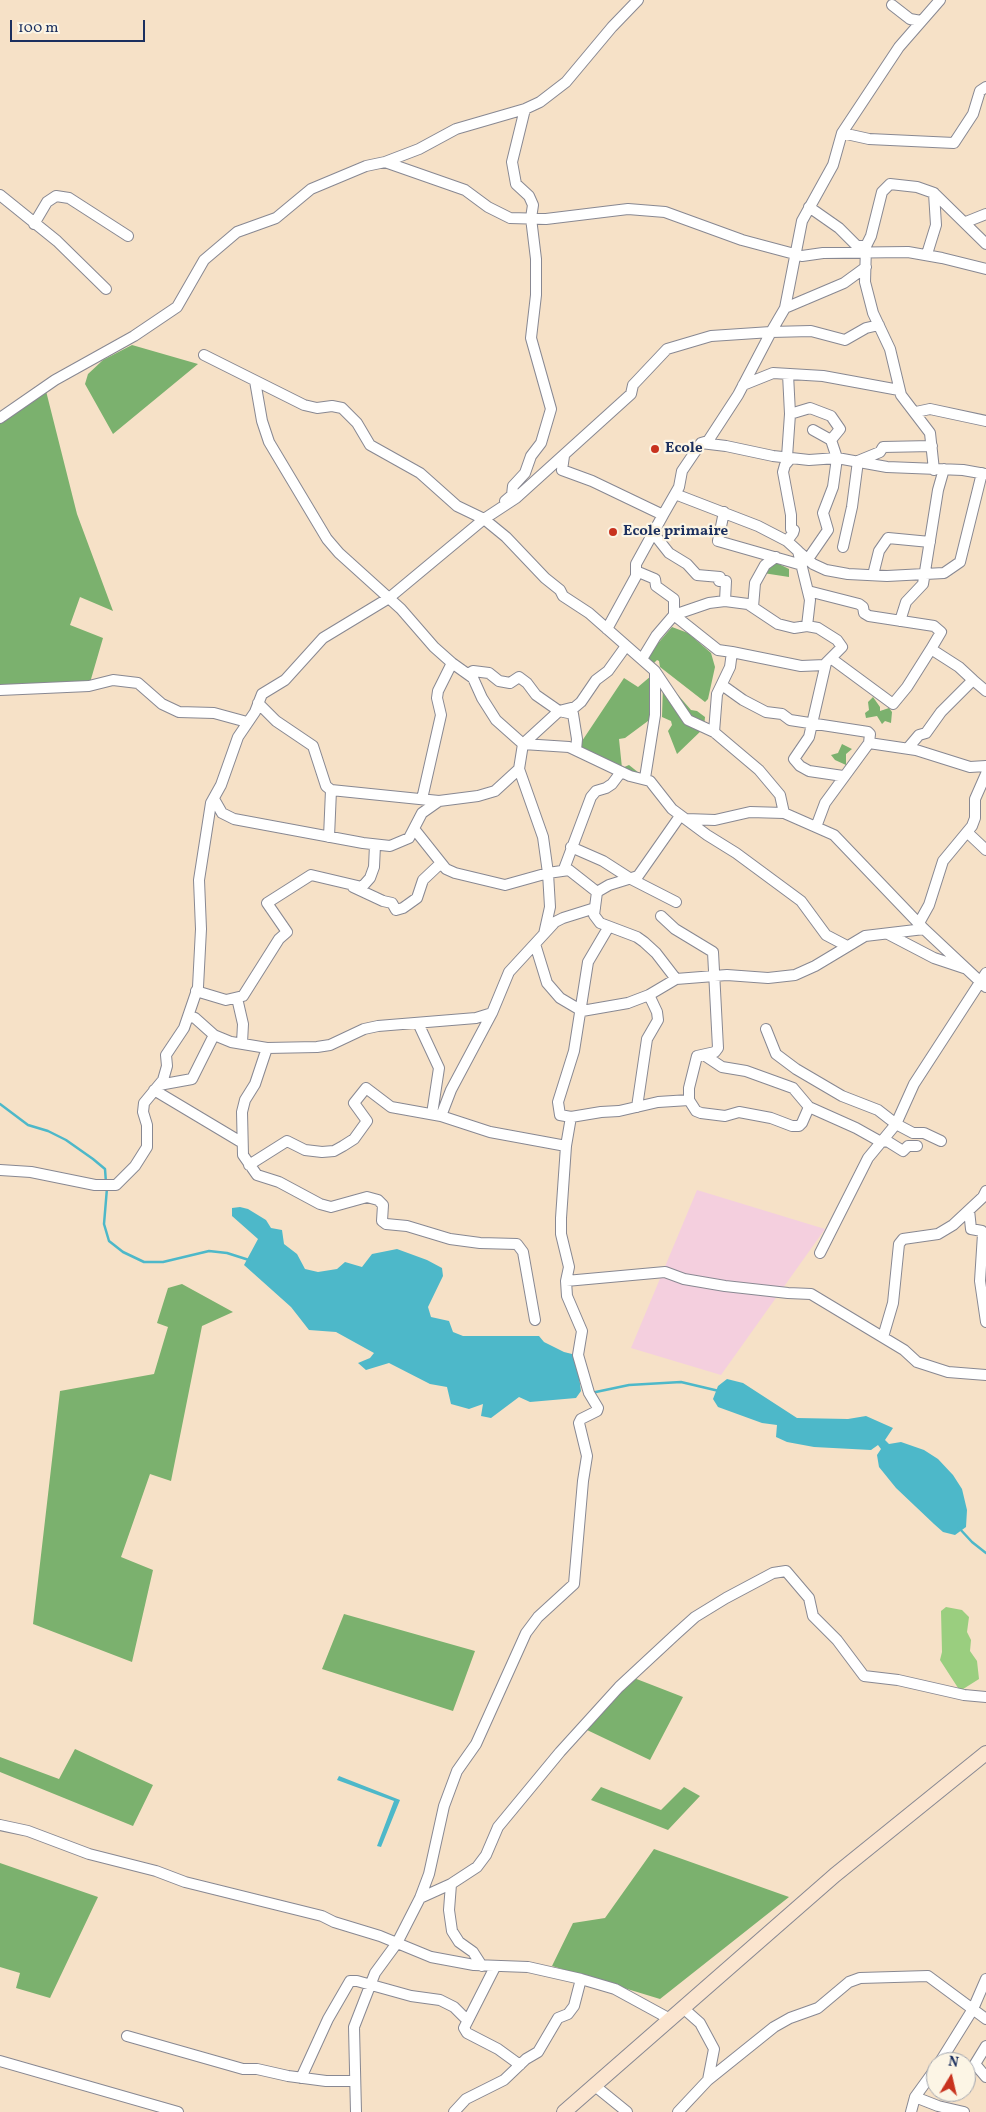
<!DOCTYPE html>
<html>
<head>
<meta charset="utf-8">
<style>
	body { margin:0 }
	#map { position:relative; width:986px; height:2112px; overflow:hidden; background:#f6e1c7; font-family:Vollkorn,serif }
	canvas { display:block }
	.north { position:absolute; left:926px; top:2052px; width:50px; height:50px; box-sizing:border-box; background:#fcf5e5; border:1px solid #a2a6af; border-radius:50%; rotate:9deg; font-size:14px; font-weight:700; line-height:20px; text-align:center; color:#1b2f5e }
	.north::after { content:''; display:block; margin:auto; width:18px; height:22px; background:#c8321e; clip-path:polygon(50% 0,100% 100%,50% 72%,0 100%) }
	.scale { position:absolute; left:10px; top:20px; width:135px; height:22px; box-sizing:border-box; border:2px solid #1b2f5e; border-top:0; padding-left:6px; font-size:15px; line-height:18px; white-space:nowrap; color:#1b2f5e; -webkit-text-stroke:4px #fcf5e5; paint-order:stroke }
</style>
</head>
<body>
<div id="map">
<canvas width="986" height="2112"></canvas>
<div class="north">N</div>
<div class="scale">100 m</div>
</div>
<script>
const c = document.querySelector('canvas').getContext('2d');
c.lineJoin = 'round';
function fill(path, color) {
  c.fillStyle = color;
  c.fill(path, 'evenodd');
}
function toPath(rows) {
  const path = new Path2D();
  for (const r of rows) {
    path.moveTo(r[0], r[1]);
    for (let i = 2; i < r.length; i += 2) path.lineTo(r[i], r[i + 1]);
  }
  return path;
}
function trace(path, color, width, dash) {
  c.strokeStyle = color;
  c.lineWidth = width;
  c.lineCap = dash ? 'butt' : 'round';
  c.setLineDash(dash || []);
  c.stroke(path);
}
function write(font, color, halo, rows, align = 'center') {
  c.font = font + ' Vollkorn,serif';
  c.lineWidth = 4.5;
  c.setLineDash([]);
  c.textBaseline = 'middle';
  c.strokeStyle = halo;
  c.fillStyle = color;
  for (const [text, x, y, turn = 0] of rows) {
    c.save();
    c.translate(x, y);
    c.rotate((+turn || 0) * Math.PI / 180);
    c.textAlign = isNaN(turn) ? turn : align;
    if (halo) c.strokeText(text, 0, 0);
    c.fillText(text, 0, 0);
    c.restore();
  }
}
fill(toPath([
	[697,1190,825,1229,721,1375,631,1348]
]), '#f4cfde');
fill(toPath([
	[946,1607,962,1610,969,1617,967,1632,971,1640,970,1651,977,1661,979,1679,960,1691,940,1660,942,1652,941,1611]
]), '#9ace7f');
fill(toPath([
	[132,345,198,364,113,434,85,384,88,374,103,360],
	[45,387,77,514,113,611,80,597,70,625,103,638,89,686,0,690,0,418],
	[773,561,789,569,789,577,763,573],
	[672,627,688,633,711,653,715,667,708,699,705,702,660,667,659,661,657,660,653,664,647,656],
	[651,676,652,718,625,738,619,739,622,768,629,765,639,773,633,773,578,747,624,678,638,687],
	[663,685,678,695,691,710,697,711,705,717,704,728,677,754,668,731,672,725,671,721,662,717],
	[873,697,880,707,880,711,889,708,892,712,891,723,885,721,882,724,877,716,866,718,865,713,869,710,868,702],
	[842,744,852,749,846,754,846,765,835,760,831,755,838,753],
	[182,1284,233,1312,202,1326,171,1481,150,1474,121,1557,153,1570,132,1662,33,1624,60,1391,154,1374,168,1327,157,1323,168,1288],
	[344,1614,475,1651,453,1711,322,1669],
	[634,1678,683,1697,650,1760,587,1730],
	[75,1749,153,1785,133,1826,0,1772,0,1757,59,1779],
	[601,1787,661,1810,684,1787,700,1796,668,1830,591,1800],
	[654,1849,789,1897,660,1999,552,1966,573,1923,605,1918],
	[0,1863,98,1897,50,1998,16,1988,20,1973,0,1967]
]), '#7bb16e');
fill(toPath([
	[240,1207,248,1209,266,1220,271,1228,282,1230,284,1244,297,1254,305,1269,318,1272,337,1269,345,1262,362,1267,372,1254,397,1249,427,1260,442,1268,443,1276,428,1307,431,1317,449,1321,453,1332,463,1336,539,1336,544,1342,564,1352,576,1355,581,1391,576,1398,530,1402,519,1397,491,1418,481,1416,483,1404,469,1409,451,1404,447,1387,430,1384,389,1363,366,1370,358,1363,370,1358,374,1353,336,1332,309,1330,291,1307,244,1265,258,1239,232,1216,232,1208],
	[727,1379,743,1383,797,1418,848,1419,866,1416,893,1428,885,1440,889,1444,901,1442,924,1450,938,1459,953,1475,962,1489,967,1510,966,1527,955,1535,943,1532,934,1524,896,1488,879,1467,877,1455,881,1449,878,1445,871,1450,814,1447,787,1442,776,1437,777,1425,762,1423,718,1407,713,1399,718,1386],
	[339,1776,400,1800,381,1847,377,1846,394,1801,337,1780]
]), '#4db8c9');
trace(toPath([
	[0,1104,28,1125,48,1131,66,1140,93,1159,105,1169,106,1183],
	[107,1188,104,1224,109,1241,123,1252,144,1262,163,1262,209,1251,227,1253,249,1260],
	[591,1393,629,1385,681,1382,719,1391],
	[959,1528,972,1542,986,1553]
]), '#4db8c9', 2.5);
const street = toPath([
	[892,5,910,19,921,21],
	[842,133,869,139,954,143,973,114,980,91,986,87],
	[385,162,465,190,488,207,510,218,546,219,628,209,665,212,742,240,802,256,823,253,908,252,942,258,986,269],
	[934,193,986,244],
	[0,195,57,241,106,289],
	[809,207,839,228,857,246,866,246],
	[966,222,986,214],
	[34,224,47,202,56,196,69,198,128,236],
	[927,254,936,225,934,193,917,187,890,184,882,192,871,236,866,246,865,282,873,313,890,349,901,395,930,433,934,470],
	[785,308,844,283,866,267],
	[204,355,304,405,317,408,332,406,342,408,357,423,370,445,420,473,457,506,484,519,506,537,545,578,560,590,563,596,589,613,655,671,688,720,714,732,759,770,780,795,784,813,834,835,924,929,986,987],
	[255,381,262,421,269,442,327,539,339,553,401,609,434,647,452,663,473,678,482,698,496,720,523,744,569,747,630,776,650,781,672,809,707,835,736,853,801,901,826,935,847,946],
	[743,385,773,373,823,376,899,390],
	[916,412,930,409,986,421],
	[790,414,810,408,831,416,840,429,831,440,837,458,833,487,823,513,828,530,808,559],
	[0,418,55,380,134,336,177,307,204,260,237,232,276,218,311,189,366,166,385,162,419,149,456,129,525,109,540,102,566,82,612,27,638,0],
	[813,430,831,440],
	[701,443,708,441,738,395,771,332,811,331,845,340,866,328,879,325],
	[564,456,562,470,592,481,663,515,679,487,682,471,701,443,726,446,773,456,809,460,837,458,887,467,963,470,986,474],
	[787,457,790,414,788,374],
	[675,494,758,526,787,541,798,551,810,600,807,626,818,628,837,640,842,647,826,663,809,737,794,759,800,766,809,771,843,776],
	[505,501,512,495,513,486,525,473,531,456,541,443,551,409,531,338,536,295,536,259,531,218,533,205,529,196,516,184,512,162,525,109],
	[724,512,718,541,802,565],
	[654,534,669,553,687,564,697,575,720,577,719,581,726,581,725,601],
	[787,541,793,533,794,530,791,529,791,515,783,472,785,465,791,458],
	[843,547,852,507,858,461,880,452,883,447,932,446],
	[799,552,813,564,826,570,848,574,887,576,944,573,960,562,982,473],
	[636,571,655,579,656,586,674,599,674,615,718,650,732,652,730,667,717,694,714,732],
	[873,575,879,551,888,538,930,542],
	[808,591,859,604,863,607,864,613,869,616,934,626,941,632,931,649,959,667,973,680],
	[753,607,755,583,765,565,776,557],
	[900,621,906,602,923,584,938,490,944,469],
	[607,629,636,576,636,564,663,515],
	[732,652,801,666,825,665],
	[642,659,656,636,674,615,709,603,725,601,748,604,778,624,794,628,807,626],
	[832,659,893,704,907,687,931,649],
	[468,674,473,671,489,673,499,681,510,683,519,677,527,683,536,695,559,711,573,714,577,739,576,750],
	[722,685,743,700,766,712,782,714,790,720,868,732,870,734,869,743],
	[0,690,89,686,113,680,138,683,162,704,179,712,214,713,247,722],
	[258,703,276,721,313,746,326,786,331,790,439,801],
	[908,748,919,735,926,733,941,712,973,680,986,691],
	[645,778,655,715,655,671],
	[214,799,222,813,234,819,363,843,390,846,409,838,422,813,439,801,478,796,495,791,519,769],
	[422,799,441,715,437,698,438,691,452,663],
	[686,819,715,820,750,812,784,813],
	[816,827,825,803,869,743,916,750,970,767,986,766],
	[415,830,446,869,455,873,505,885,548,873,550,907,544,934],
	[968,833,986,850],
	[329,837,331,790],
	[571,847,603,861,631,879,676,902],
	[564,869,591,797,596,791,606,788,612,784,621,772],
	[353,887,383,901,392,903,396,910,403,908,417,898,423,880,441,863],
	[597,892,569,870,548,873,543,837,519,769,523,744,559,711,575,707,581,702,596,680,608,671,626,646],
	[597,892,594,915,600,923,637,937,644,942,656,953,676,979],
	[597,892,609,885,638,876,680,816],
	[919,923,929,905,943,861,972,826,975,818,975,799,986,774],
	[888,934,934,958,964,968],
	[535,944,547,983,560,998,582,1011,628,1003,649,995,676,979,727,975,768,978,795,975,815,966,865,936,924,929],
	[196,991,226,1000,243,996,279,939,287,932,267,903,311,875,362,887,370,878,374,867,375,845],
	[237,998,243,1024,242,1043],
	[189,1016,195,1018,214,1035],
	[418,1023,439,1068,432,1114],
	[766,1029,776,1054,796,1069,842,1096,878,1110,896,1124,913,1133,924,1133,941,1141],
	[267,1048,255,1084,245,1100,242,1112,243,1155,257,1175,279,1182,320,1204,331,1207,367,1197,378,1200,383,1205,382,1221,386,1224,407,1226,450,1239,480,1243,517,1244,523,1252,535,1320],
	[704,1055,722,1067,746,1071,793,1088,809,1107,856,1128,881,1142,887,1141,903,1151,908,1146,917,1146],
	[159,1085,192,1079,214,1035,231,1042,267,1048,317,1047,330,1045,364,1029,378,1026,476,1018,492,1013],
	[154,1090,241,1142],
	[689,1100,696,1111,701,1113,725,1116,739,1112,771,1118,792,1126,799,1126,802,1123,809,1107],
	[637,1107,647,1039,658,1020,657,1012,649,995],
	[441,1116,451,1090,492,1013,509,972,555,922,563,918,595,908],
	[571,1117,601,1112,619,1111,658,1102,689,1100,689,1088,697,1056,715,1052,718,1048,713,952,675,929,661,916],
	[249,1165,287,1141,305,1150,322,1152,334,1151,343,1146,354,1139,367,1121,354,1103,366,1088,391,1107,441,1116,490,1132,566,1146],
	[0,1170,31,1172,95,1185,116,1185,135,1166,147,1147,147,1125,143,1112,144,1103,163,1080,167,1066,166,1055,184,1028,198,987,201,929,199,880,211,803,221,785,238,737,255,712,262,694,285,680,323,638,389,598,484,519,516,498,631,394,633,385,667,349,711,336,771,332,785,308,802,221,833,165,842,133,899,47,940,0],
	[969,1210,971,1229,982,1231,983,1234,980,1281,986,1322],
	[820,1253,868,1158,896,1124,914,1084,986,973],
	[566,1281,665,1272,684,1279,725,1286,788,1293,811,1294,904,1350,917,1362,948,1372,986,1375],
	[883,1337,893,1303,899,1244,903,1239,938,1234,953,1225,983,1197,986,1191],
	[0,1825,28,1831,89,1854,156,1871,185,1882,322,1916,334,1922,380,1936,431,1957,474,1965,528,1967,581,1979,615,1989,670,2019],
	[451,1884,449,1910,452,1931,459,1942,473,1952,482,1966],
	[420,1898,451,1884,477,1867,486,1855,498,1827,560,1752,619,1687,675,1635,695,1617,726,1598,773,1573,786,1571,809,1598,813,1616,837,1640,864,1676,898,1680,964,1695,986,1697],
	[495,1967,464,2028,467,2033,498,2049,520,2065],
	[683,2008,700,2023,714,2049,708,2080],
	[127,2036,243,2069,257,2069,288,2076,326,2081,354,2081],
	[986,2046,975,2064,986,2077],
	[0,2061,178,2112],
	[940,2062,973,2009,986,1979],
	[301,2078,328,2019,350,1981,357,1981,411,1996,440,2000,454,2007,467,2020],
	[595,2086,627,2112],
	[915,2097,938,2106,964,2112],
	[356,2112,354,2027,375,1973,397,1943,420,1898,429,1874,444,1806,457,1771,476,1744,526,1633,538,1617,574,1584,583,1481,587,1456,579,1423,581,1419,597,1411,598,1408,589,1393,578,1355,582,1331,567,1296,566,1281,569,1267,561,1234,561,1218,566,1146,571,1117,560,1115,558,1102,574,1051,588,962,608,928],
	[454,2112,466,2099,504,2080,526,2059,538,2052,558,2018,568,2014,574,2006,581,1979],
	[678,2112,708,2080,774,2027,790,2018,818,2008,849,1982,860,1978,928,1976,986,2019],
	[911,2112,915,2097,936,2068]
]);
const secondary = toPath([
	[564,2112,835,1875,986,1753]
]);
trace(street, '#888892', 12);
trace(secondary, '#888892', 16);
trace(street, '#fff', 10);
trace(secondary, '#fbe5cf', 14);
for (const [x, y, r, color] of [
	[655,449,5,"#c8321e"],
	[613,532,5,"#c8321e"]
]) {
  const dot = new Path2D();
  dot.arc(x, y, r, 0, 2 * Math.PI);
  c.fillStyle = color;
  c.fill(dot);
  trace(dot, '#fcf5e5', 2);
}
write('bold 15px', '#1b2f5e', '#fcf5e5', [
	["Ecole",665,449],
	["Ecole primaire",623,532]
], 'left');
</script>
</body>
</html>
